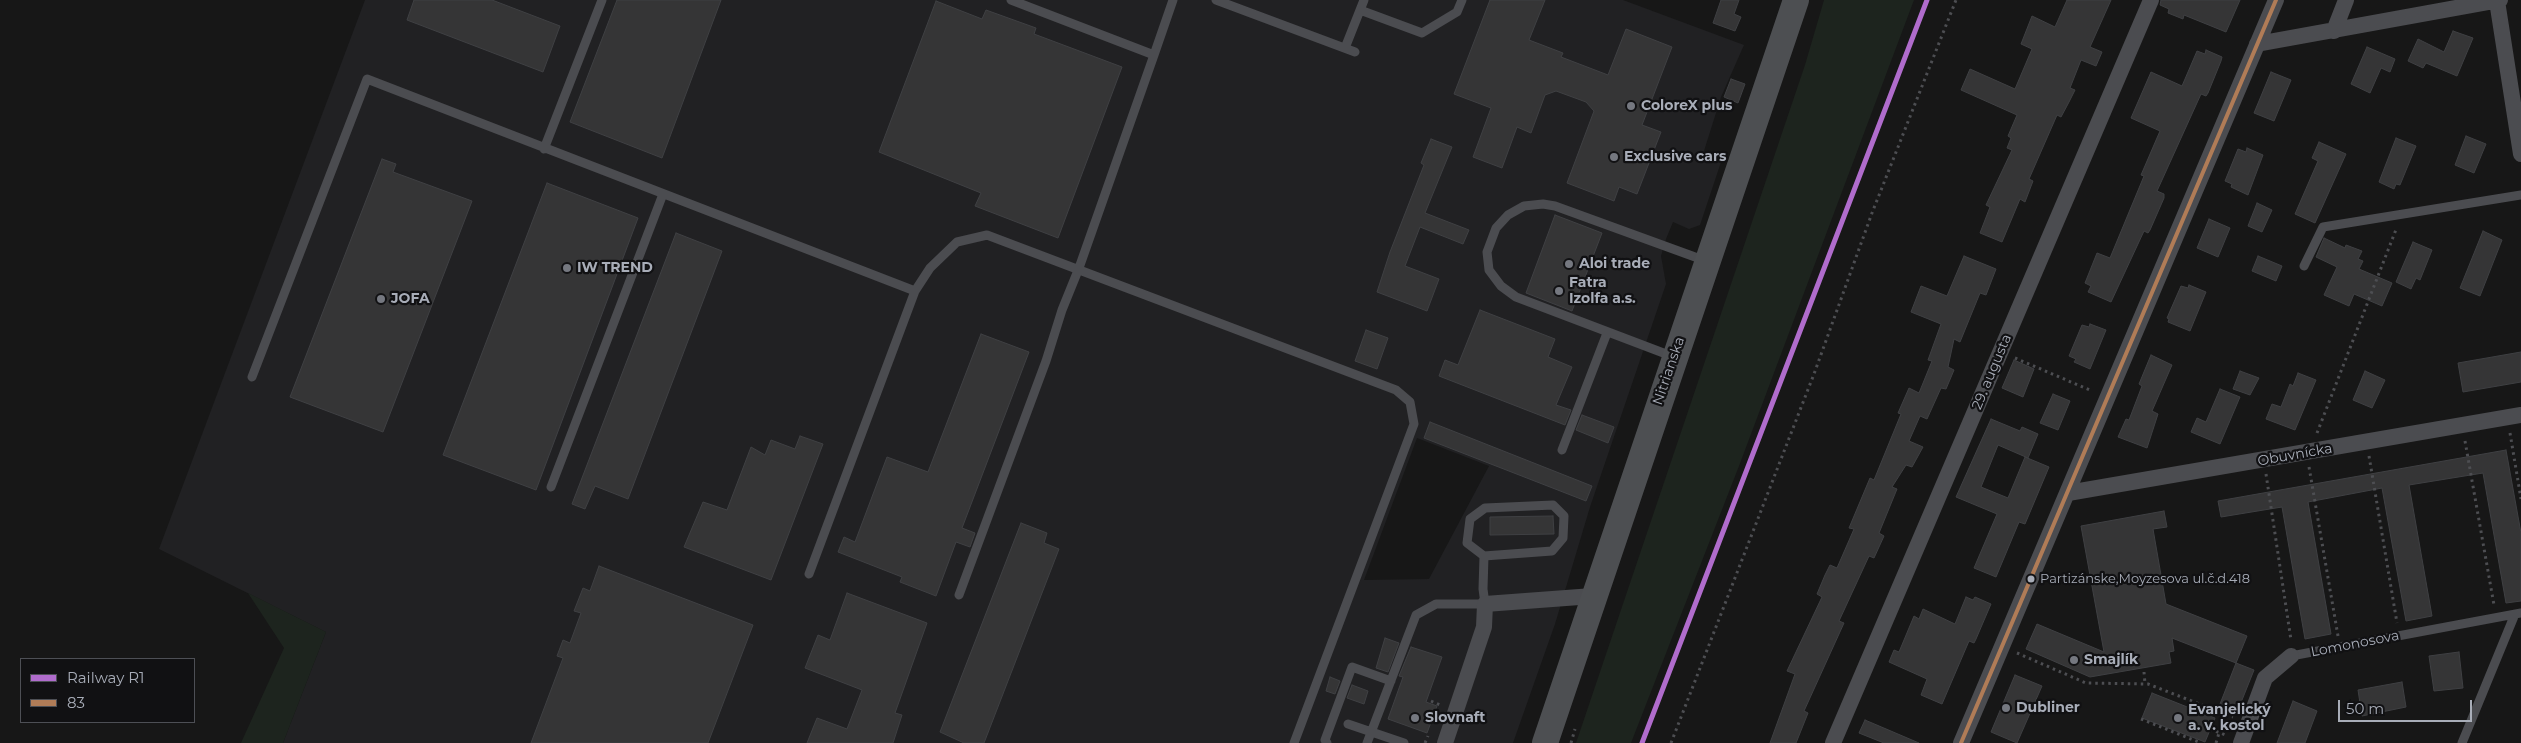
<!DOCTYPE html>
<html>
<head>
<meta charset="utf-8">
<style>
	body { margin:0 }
	#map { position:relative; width:2521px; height:743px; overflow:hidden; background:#171717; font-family:Montserrat,sans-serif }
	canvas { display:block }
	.legend { position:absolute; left:20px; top:658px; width:175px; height:65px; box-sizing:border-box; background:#111113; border:1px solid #4d4f55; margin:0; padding:6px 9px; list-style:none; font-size:15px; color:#a8adb8 }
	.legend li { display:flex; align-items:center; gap:10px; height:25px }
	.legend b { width:25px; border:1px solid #4d4f55 }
	.scale { position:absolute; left:2338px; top:700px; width:134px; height:22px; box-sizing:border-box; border:2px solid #a8adb8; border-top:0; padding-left:6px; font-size:15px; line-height:18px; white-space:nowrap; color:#a8adb8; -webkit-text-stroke:4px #111113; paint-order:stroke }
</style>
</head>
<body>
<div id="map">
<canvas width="2521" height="743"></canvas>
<ul class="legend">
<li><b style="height:6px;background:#b06ccc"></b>Railway R1</li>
<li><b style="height:6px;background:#b07c57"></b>83</li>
</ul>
<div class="scale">50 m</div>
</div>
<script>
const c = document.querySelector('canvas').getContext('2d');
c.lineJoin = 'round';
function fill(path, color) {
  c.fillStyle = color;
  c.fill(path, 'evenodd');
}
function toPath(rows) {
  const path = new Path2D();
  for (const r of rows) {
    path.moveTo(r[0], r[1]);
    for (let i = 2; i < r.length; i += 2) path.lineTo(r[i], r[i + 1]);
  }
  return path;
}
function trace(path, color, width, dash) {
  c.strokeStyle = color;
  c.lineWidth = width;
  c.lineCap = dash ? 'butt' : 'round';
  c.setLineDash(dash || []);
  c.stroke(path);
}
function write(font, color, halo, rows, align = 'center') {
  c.font = font + ' Montserrat,sans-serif';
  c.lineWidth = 4.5;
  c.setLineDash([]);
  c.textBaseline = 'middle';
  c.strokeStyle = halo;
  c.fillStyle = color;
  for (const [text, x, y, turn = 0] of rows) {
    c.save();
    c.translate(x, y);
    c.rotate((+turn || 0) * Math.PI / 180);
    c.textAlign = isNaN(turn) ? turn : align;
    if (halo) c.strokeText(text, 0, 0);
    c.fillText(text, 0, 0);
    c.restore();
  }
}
fill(toPath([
	[365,0,1623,0,1744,45,1721,97,1704,151,1722,159,1700,225,1689,229,1673,222,1666,239,1661,256,1666,284,1590,507,1555,624,1513,743,283,743,326,632,159,549],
	[1417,438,1489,466,1429,579,1364,580]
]), '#212123');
fill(toPath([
	[1824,0,1914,0,1739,466,1631,743,1576,743,1805,65],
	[248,593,326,632,283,743,241,743,284,648]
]), '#1d241e');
const building = toPath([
	[414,0,492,0,560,26,543,72,407,20,414,0],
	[617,0,721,0,662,158,570,122,617,0],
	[1490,0,1545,0,1529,40,1563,53,1561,57,1608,75,1626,29,1672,47,1642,125,1661,132,1637,194,1619,187,1614,201,1567,183,1594,111,1586,102,1556,91,1545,95,1531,133,1517,127,1502,168,1473,157,1491,108,1454,94,1490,0],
	[1721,0,1739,0,1734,14,1741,17,1735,31,1713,23,1721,0],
	[2067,0,2111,0,2090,47,2102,52,2096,66,2081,60,2070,88,2075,90,2069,102,2061,117,2057,115,2029,179,2033,181,2025,202,2020,199,2002,242,1980,233,1990,207,1986,205,2012,150,2007,148,2011,138,2008,136,2017,115,1961,90,1970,69,2015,89,2032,49,2021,44,2032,16,2055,27,2067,0],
	[2161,0,2240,0,2226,32,2184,15,2183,19,2168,13,2169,9,2160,5,2161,0],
	[936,1,982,19,986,10,1036,28,1034,34,1122,67,1058,238,975,206,981,193,879,152,936,1],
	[2453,31,2473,38,2457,76,2426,63,2423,68,2408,61,2418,39,2444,52,2453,31],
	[2367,47,2395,59,2390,72,2381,68,2370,93,2351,84,2367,47],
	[2206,50,2222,57,2221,61,2208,93,2206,96,2201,94,2157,191,2164,194,2164,198,2150,230,2148,233,2144,231,2111,302,2088,292,2091,286,2085,283,2097,253,2110,258,2144,176,2141,175,2160,131,2131,118,2151,72,2182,86,2197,51,2205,54,2206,50],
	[2271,72,2291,80,2274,121,2254,113,2271,72],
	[1731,79,1745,84,1738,103,1724,97,1731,79],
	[2466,136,2486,144,2474,173,2455,165,2466,136],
	[2396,138,2416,146,2400,185,2396,184,2394,189,2379,182,2396,138],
	[1431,139,1452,147,1425,213,1469,230,1463,244,1420,227,1405,266,1439,279,1427,311,1377,292,1390,252,1424,165,1421,163,1431,139],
	[2319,142,2346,154,2315,223,2295,214,2318,161,2312,158,2319,142],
	[2247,148,2263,155,2248,195,2231,187,2232,184,2225,181,2238,149,2246,152,2247,148],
	[382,159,396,164,393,172,472,201,383,432,290,397,382,159],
	[547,183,638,218,536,490,443,455,547,183],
	[2257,203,2272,210,2262,232,2248,226,2257,203],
	[1555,215,1602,233,1572,311,1526,293,1555,215],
	[2209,219,2230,228,2218,257,2197,248,2209,219],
	[2483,231,2502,240,2480,296,2460,288,2483,231],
	[676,233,722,251,628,499,595,486,585,509,572,504,676,233],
	[2324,238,2345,248,2346,245,2362,251,2358,259,2363,261,2359,269,2392,283,2382,306,2354,294,2349,306,2324,295,2337,267,2316,257,2324,238],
	[2413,242,2432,250,2420,280,2416,278,2411,289,2396,282,2413,242],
	[1964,256,1996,269,1986,295,1980,293,1960,342,1954,339,1948,367,1954,370,1946,389,1941,388,1927,419,1920,416,1909,441,1923,447,1912,467,1906,465,1892,487,1897,489,1879,533,1884,536,1874,558,1869,556,1839,621,1844,623,1804,711,1808,713,1796,743,1770,743,1795,674,1787,671,1822,597,1817,594,1825,575,1830,565,1837,568,1854,529,1849,528,1870,478,1874,480,1901,414,1898,413,1909,388,1919,393,1932,361,1928,360,1941,324,1911,312,1921,286,1947,296,1964,256],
	[2258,256,2282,266,2276,281,2252,271,2258,256],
	[2189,285,2206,292,2190,331,2168,322,2169,319,2167,318,2181,286,2188,288,2189,285],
	[1480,310,1555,339,1548,357,1572,367,1556,405,1571,410,1565,425,1439,376,1445,360,1458,365,1480,310],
	[2090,324,2106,330,2090,369,2074,362,2076,359,2069,356,2082,325,2089,327,2090,324],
	[1366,330,1388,338,1377,369,1355,361,1366,330],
	[981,334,1029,352,962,528,975,533,970,547,956,542,936,596,900,582,902,577,838,552,844,537,855,542,887,457,928,472,981,334],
	[2521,352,2521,382,2463,392,2458,363,2521,352],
	[2151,355,2172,365,2152,411,2158,414,2147,448,2118,437,2126,419,2129,420,2142,386,2139,384,2151,355],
	[2014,360,2034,369,2023,397,2002,388,2014,360],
	[2240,371,2259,378,2250,395,2233,389,2240,371],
	[2365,371,2385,380,2372,408,2353,400,2365,371],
	[2298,373,2316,380,2295,430,2266,419,2272,404,2281,407,2290,384,2293,386,2298,373],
	[2220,389,2240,397,2220,444,2191,432,2197,418,2206,422,2220,389],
	[2053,394,2070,401,2058,430,2040,423,2053,394],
	[1582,415,1614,427,1608,443,1576,430,1582,415],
	[1991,419,2020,431,2022,427,2038,434,2028,458,1998,445,1981,487,2008,498,2025,457,2049,467,2025,524,2019,522,1996,577,1974,568,1997,514,1956,497,1991,419],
	[1430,422,1592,486,1586,501,1424,438,1430,422],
	[800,436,823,444,771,580,684,547,703,502,727,510,751,447,765,455,771,440,795,449,800,436],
	[2506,450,2521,533,2521,601,2506,603,2483,473,2409,485,2432,616,2406,621,2382,488,2308,502,2331,634,2305,639,2282,507,2221,517,2218,501,2506,450],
	[2164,511,2167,527,2153,529,2166,604,2247,636,2236,663,2172,638,2174,651,2169,652,2171,663,2090,677,2026,649,2037,624,2104,652,2081,526,2164,511],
	[1553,516,1554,534,1490,535,1490,517,1553,516],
	[1021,523,1047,533,1044,543,1059,549,984,743,964,743,940,732,1021,523],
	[599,566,753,625,708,743,531,743,563,658,557,656,563,640,570,643,581,613,574,611,583,588,590,591,599,566],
	[847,593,927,623,895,713,902,715,893,743,807,743,817,718,847,729,862,690,805,668,818,635,830,640,847,593],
	[1966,597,1973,600,1975,597,1991,604,1976,639,1974,643,1969,641,1942,704,1921,695,1927,679,1889,662,1894,650,1899,652,1914,616,1919,619,1923,609,1955,624,1966,597],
	[1385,638,1399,643,1388,672,1376,668,1385,638],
	[1411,647,1442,657,1426,702,1437,706,1427,733,1388,719,1403,677,1399,676,1411,647],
	[2459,652,2463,688,2434,691,2429,656,2459,652],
	[2236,663,2254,670,2238,710,2220,704,2236,663],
	[2015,675,2042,686,2017,743,1991,732,2015,675],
	[1330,677,1340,681,1335,694,1326,691,1330,677],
	[2402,682,2406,707,2362,716,2358,690,2402,682],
	[1352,685,1368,691,1364,704,1347,698,1352,685],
	[2152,693,2215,718,2205,742,2142,718,2152,693],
	[2293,701,2317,711,2305,743,2277,743,2293,701],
	[1865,720,1919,743,1884,743,1859,733,1865,720]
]);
fill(building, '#353536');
trace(building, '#3f4043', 1);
trace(toPath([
	[2015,358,2092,391],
	[2317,433,2397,227],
	[2510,433,2521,499],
	[2465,441,2494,605],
	[2369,456,2397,623],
	[2309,467,2338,636],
	[2266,474,2291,640],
	[2017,653,2086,683,2148,684,2233,717],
	[2144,672,2145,684],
	[1431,701,1440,705],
	[2141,719,2201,743],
	[2210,729,2228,736],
	[1425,743,1428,736],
	[1571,743,1575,729],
	[1671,743,1814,374,1872,213,1956,0],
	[2216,743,2219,733]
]), '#4d4e52', 3, [2.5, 4]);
trace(toPath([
	[1216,0,1355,52],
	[1360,10,1422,33,1457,12,1462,0],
	[1345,48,1364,0],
	[1154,55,1173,0],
	[544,149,602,0],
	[2304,266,2323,227,2521,195],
	[1674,357,1516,297,1501,286,1489,270,1487,252,1496,228,1508,215,1524,206,1543,204,1555,206,1706,261],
	[252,377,367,79,915,291,930,268,957,242,987,235,1396,390,1410,402,1414,424,1294,743],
	[1562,450,1607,333],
	[551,487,663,194],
	[1553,505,1564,516,1563,538,1552,551,1484,556,1467,543,1470,519,1485,508,1553,505],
	[809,574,915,291],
	[959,595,1046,361,1062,310,1079,268,1154,55,1011,0],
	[2291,656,2521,613],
	[1348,724,1404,743],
	[1327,743,1325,740,1352,667,1391,681],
	[1367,743,1416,615,1436,604,1485,604,1483,589,1484,556],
	[2462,743,2515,614]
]), '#4b4c50', 9);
trace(toPath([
	[2497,1,2521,154],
	[2334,31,2346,0],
	[2257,44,2500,0],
	[2068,493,2521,415],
	[1445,743,1484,627,1485,604,1593,596],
	[1833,743,2151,0],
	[1961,743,2276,0],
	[2241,743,2265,678,2291,656]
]), '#4b4c50', 16);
trace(toPath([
	[1545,743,1796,0]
]), '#4d4f52', 26);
trace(toPath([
	[1961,743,2276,0]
]), '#b07c57', 4);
trace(toPath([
	[1642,743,1927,0]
]), '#b06ccc', 5);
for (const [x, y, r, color] of [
	[1631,106,5,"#757880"],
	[1614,157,5,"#757880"],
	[1569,264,5,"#757880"],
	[567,268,5,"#757880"],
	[1559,291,5,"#757880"],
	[381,299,5,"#757880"],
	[2031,579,4.5,"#a8adb8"],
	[2074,660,5,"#757880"],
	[2006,708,5,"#757880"],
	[1415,718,5,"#757880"],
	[2178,718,5,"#757880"]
]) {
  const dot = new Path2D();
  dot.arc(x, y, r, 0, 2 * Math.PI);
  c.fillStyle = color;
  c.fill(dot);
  trace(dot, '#111113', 2);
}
write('13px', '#a8adb8', '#111113', [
	["Partizánske,Moyzesova ul.č.d.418",2040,579]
], 'left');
write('bold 14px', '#a8adb8', '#111113', [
	["ColoreX plus",1641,106],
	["Exclusive cars",1624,157],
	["Aloi trade",1579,264],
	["IW TREND",577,268],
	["Fatra",1569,283],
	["Izolfa a.s.",1569,299],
	["JOFA",391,299],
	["Smajlík",2084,660],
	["Dubliner",2016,708],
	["Evanjelický",2188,710],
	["a. v. kostol",2188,726],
	["Slovnaft",1425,718]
], 'left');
write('14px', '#a8adb8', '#111113', [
	["Nitrianska",1669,371,-71],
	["29. augusta",1992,372,-67],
	["Obuvnícka",2295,455,-10],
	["Lomonosova",2355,644,-11]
]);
</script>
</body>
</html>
